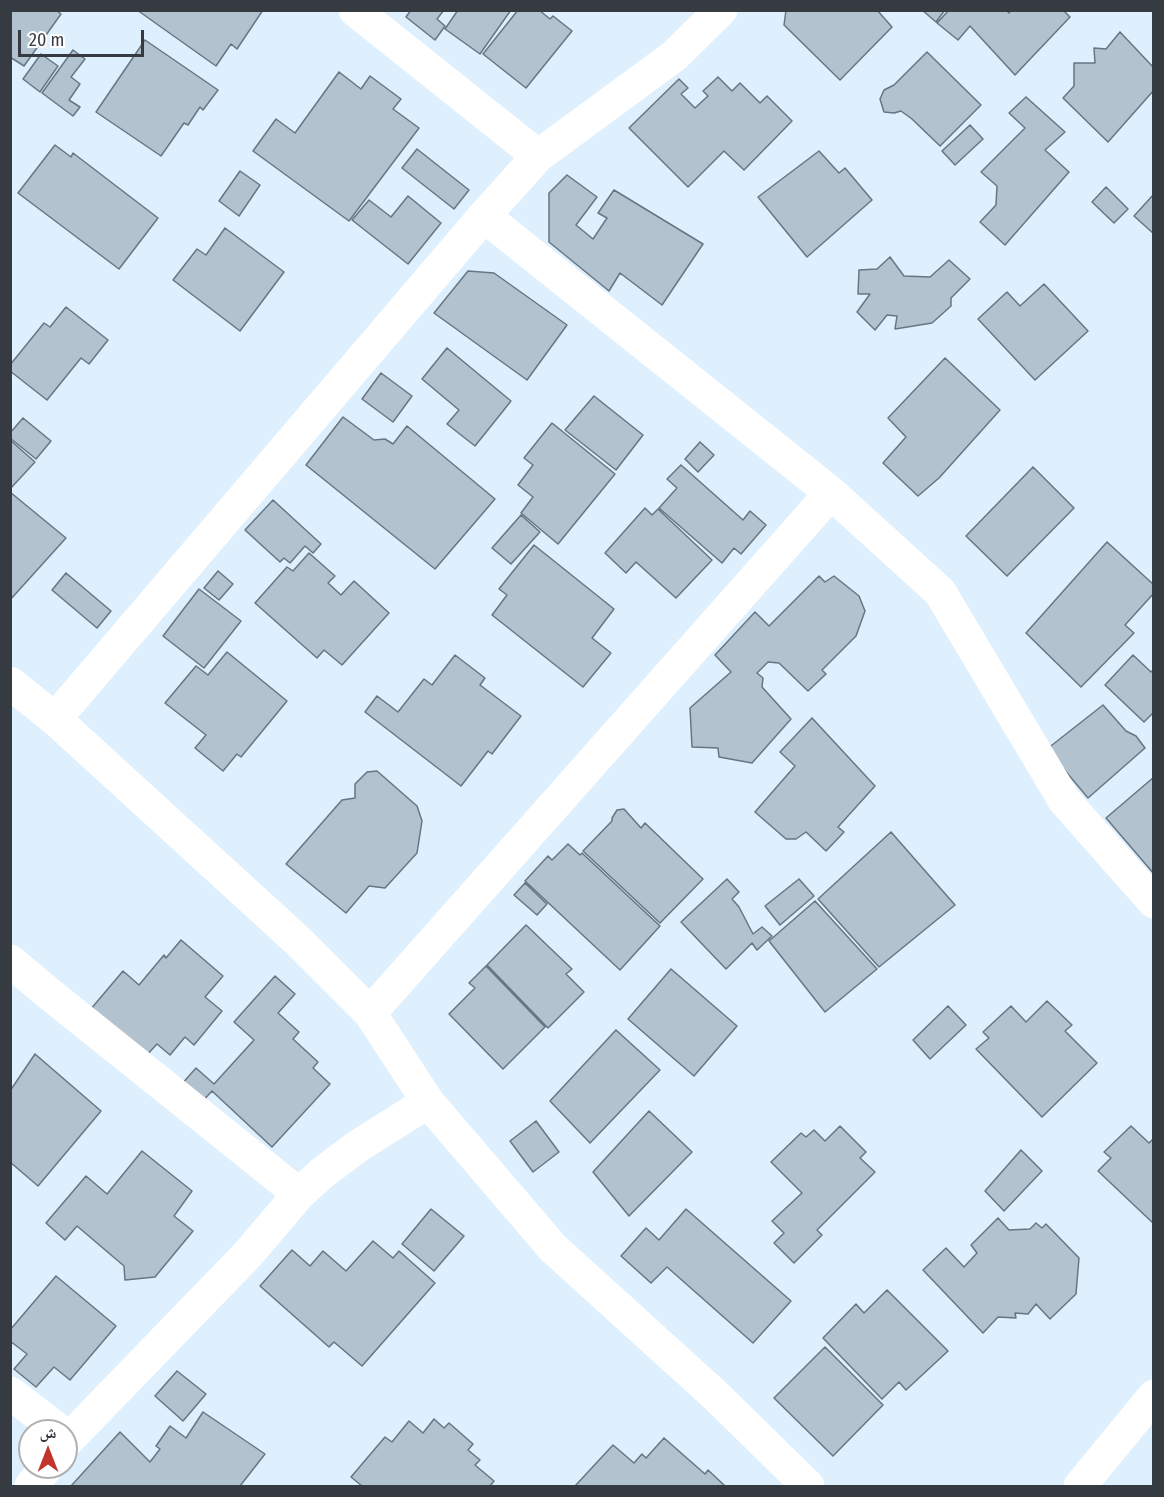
<!DOCTYPE html>
<html>
<head>
<meta charset="utf-8">
<style>
	body { margin:0 }
	#map { position:relative; width:1164px; height:1497px; overflow:hidden; background:#deeffd; font-family:"Fira Sans Condensed","Noto Naskh Arabic",sans-serif }
	canvas { display:block }
	.frame { position:absolute; inset:0; border:12px solid #353b41; pointer-events:none }
	.north { position:absolute; left:18px; top:1419px; width:60px; height:60px; box-sizing:border-box; background:#fff; border:2px solid #aeb1b3; border-radius:50%; rotate:0deg; font-size:16px; font-weight:700; line-height:24px; text-align:center; color:#353b41 }
	.north::after { content:''; display:block; margin:auto; width:21px; height:27px; background:#c2342e; clip-path:polygon(50% 0,100% 100%,50% 72%,0 100%) }
	.scale { position:absolute; left:18px; top:30px; width:126px; height:27px; box-sizing:border-box; border:3px solid #353b41; border-top:0; padding-left:8px; font-size:18px; line-height:21px; white-space:nowrap; color:#353b41; -webkit-text-stroke:4px #fff; paint-order:stroke }
</style>
</head>
<body>
<div id="map">
<canvas width="1164" height="1497"></canvas>
<div class="frame"></div>
<div class="north">ش</div>
<div class="scale">20 m</div>
</div>
<script>
const c = document.querySelector('canvas').getContext('2d');
c.lineJoin = 'round';
function fill(path, color) {
  c.fillStyle = color;
  c.fill(path, 'evenodd');
}
function toPath(rows) {
  const path = new Path2D();
  for (const r of rows) {
    path.moveTo(r[0], r[1]);
    for (let i = 2; i < r.length; i += 2) path.lineTo(r[i], r[i + 1]);
  }
  return path;
}
function trace(path, color, width, dash) {
  c.strokeStyle = color;
  c.lineWidth = width;
  c.lineCap = dash ? 'butt' : 'round';
  c.setLineDash(dash || []);
  c.stroke(path);
}
const building = toPath([
	[10,10,56,10,61,14,24,66,10,57,10,10],
	[137,10,263,10,237,49,231,44,216,66,137,10],
	[411,10,444,10,437,19,445,26,435,40,406,17,411,10],
	[458,10,511,10,480,54,445,29,458,10],
	[518,10,539,10,550,19,553,16,572,31,526,88,483,54,518,10],
	[786,10,877,10,892,27,840,80,784,25,786,10],
	[922,10,945,10,936,22,922,10],
	[949,10,1006,10,1009,13,1011,10,1063,10,1070,17,1015,75,970,26,958,40,937,23,949,10],
	[1120,32,1154,68,1154,90,1108,142,1063,98,1074,86,1074,63,1095,63,1094,48,1106,49,1120,32],
	[145,40,218,90,203,110,200,107,188,125,184,123,161,156,96,112,145,40],
	[73,50,85,59,71,77,80,84,69,100,80,107,73,116,42,93,73,50],
	[927,52,981,105,940,146,912,119,901,111,894,113,884,112,880,99,884,90,894,85,927,52],
	[41,54,58,66,40,92,23,79,41,54],
	[339,72,361,89,370,76,401,99,393,109,419,128,349,221,253,151,276,119,295,133,339,72],
	[718,77,732,91,740,83,760,103,767,96,792,121,744,170,724,151,688,187,629,128,679,79,688,88,681,94,695,108,708,96,703,91,718,77],
	[1026,97,1065,132,1045,150,1069,172,1005,245,980,222,996,205,997,186,981,172,1025,128,1009,113,1026,97],
	[970,125,983,139,955,165,942,151,970,125],
	[55,145,71,157,73,153,158,218,119,269,18,193,55,145],
	[417,149,469,190,454,209,402,168,417,149],
	[819,151,839,173,845,168,872,200,807,257,758,197,819,151],
	[240,171,260,185,239,216,219,201,240,171],
	[567,175,597,197,576,225,593,239,607,218,598,213,614,190,703,244,662,305,620,273,609,291,549,242,549,193,567,175],
	[1106,187,1128,209,1114,223,1092,202,1106,187],
	[1154,194,1154,234,1134,216,1154,194],
	[408,196,441,223,408,264,352,220,369,200,391,217,408,196],
	[225,228,284,272,240,331,173,280,197,249,206,255,225,228],
	[890,257,904,276,930,277,949,260,970,279,951,298,951,306,932,323,895,329,897,316,887,315,875,330,857,312,870,294,858,294,859,270,877,269,890,257],
	[468,271,494,273,567,325,527,380,434,313,468,271],
	[1044,284,1088,331,1035,380,978,319,1007,292,1020,306,1044,284],
	[66,307,108,340,89,364,81,358,47,400,10,371,10,365,44,323,50,327,66,307],
	[447,348,511,401,475,446,447,424,459,410,422,379,447,348],
	[945,358,1000,410,939,478,918,496,883,463,906,437,888,418,945,358],
	[381,373,412,396,393,422,362,399,381,373],
	[594,396,643,435,616,470,565,430,594,396],
	[343,417,374,440,385,439,393,444,407,426,495,499,435,569,306,465,343,417],
	[23,418,51,441,36,459,10,438,10,433,23,418],
	[552,423,615,474,558,544,521,513,533,497,518,485,533,465,524,458,552,423],
	[10,440,35,462,10,489,10,440],
	[700,442,714,455,698,472,685,459,700,442],
	[681,465,743,520,750,511,766,525,741,554,734,548,722,563,659,508,677,488,667,479,681,465],
	[1033,467,1074,508,1007,576,966,536,1033,467],
	[10,492,66,538,10,600,10,492],
	[273,500,321,544,313,553,305,546,290,563,284,558,280,562,245,530,273,500],
	[645,508,652,515,658,509,712,560,676,598,636,562,626,573,605,553,645,508],
	[521,515,540,532,511,564,492,548,521,515],
	[1107,542,1154,585,1154,593,1125,625,1134,633,1081,687,1026,633,1107,542],
	[534,545,614,609,592,638,611,653,583,687,492,615,507,595,499,589,534,545],
	[309,553,335,576,328,583,341,595,354,581,389,613,342,665,324,650,317,658,255,603,287,567,293,571,309,553],
	[218,571,233,584,219,600,204,588,218,571],
	[66,573,111,611,97,628,52,590,66,573],
	[819,576,825,582,834,576,859,596,865,611,856,636,822,670,826,674,808,691,779,663,768,662,757,673,763,678,762,687,791,719,752,763,719,757,718,748,692,747,690,708,731,672,715,655,755,612,769,626,819,576],
	[199,589,241,621,204,668,163,636,199,589],
	[227,652,287,701,241,757,237,754,223,771,195,748,206,735,165,703,196,666,208,675,227,652],
	[455,655,485,678,480,685,521,716,492,754,488,751,461,786,365,712,377,696,398,712,424,679,432,685,455,655],
	[1133,655,1151,672,1154,669,1154,712,1144,722,1105,685,1133,655],
	[1103,705,1126,731,1136,736,1145,748,1088,798,1047,749,1103,705],
	[812,718,875,786,838,827,844,832,826,851,806,832,796,839,786,839,755,812,795,766,780,752,812,718],
	[377,771,417,806,422,821,417,853,385,888,369,886,346,913,286,864,342,800,355,798,355,784,367,772,377,771],
	[1154,777,1154,874,1106,818,1154,777],
	[624,809,641,828,645,823,703,879,660,923,583,851,612,821,612,818,617,810,624,809],
	[891,832,955,905,879,967,818,899,891,832],
	[568,844,580,855,582,853,660,926,620,970,525,881,548,856,552,860,568,844],
	[727,879,739,892,732,899,739,907,753,934,762,927,772,936,757,950,752,943,726,969,681,922,727,879],
	[799,879,814,896,780,925,765,906,799,879],
	[525,883,547,904,537,915,514,895,525,883],
	[815,901,877,969,825,1012,769,941,815,901],
	[526,925,572,969,566,974,584,992,548,1028,487,965,526,925],
	[181,940,223,976,205,997,222,1011,194,1045,185,1037,170,1055,157,1044,145,1057,90,1010,123,971,139,985,164,955,166,958,181,940],
	[486,966,545,1027,503,1069,449,1014,475,988,469,983,486,966],
	[671,969,737,1026,694,1076,628,1019,671,969],
	[275,976,295,994,278,1013,299,1032,293,1039,318,1062,313,1068,330,1084,272,1147,212,1091,200,1104,180,1086,196,1068,214,1084,254,1040,234,1022,275,976],
	[1047,1001,1072,1025,1065,1031,1097,1063,1042,1117,976,1049,989,1038,983,1032,1011,1006,1026,1022,1047,1001],
	[948,1006,966,1025,930,1059,913,1040,948,1006],
	[616,1030,660,1070,590,1143,550,1101,616,1030],
	[35,1054,101,1111,38,1186,10,1162,10,1091,35,1054],
	[649,1111,692,1152,629,1216,593,1172,649,1111],
	[536,1121,559,1152,533,1172,510,1141,536,1121],
	[840,1126,866,1152,860,1158,875,1172,817,1230,822,1235,794,1263,774,1243,784,1233,772,1221,802,1193,771,1162,801,1133,806,1137,814,1130,825,1141,840,1126],
	[1131,1126,1149,1143,1154,1138,1154,1224,1098,1171,1111,1158,1104,1152,1131,1126],
	[1021,1150,1042,1171,1004,1211,985,1191,1021,1150],
	[142,1151,192,1191,174,1216,193,1231,155,1277,125,1280,124,1266,77,1226,65,1240,46,1223,86,1176,107,1194,142,1151],
	[431,1209,464,1236,434,1271,402,1244,431,1209],
	[686,1209,791,1301,753,1343,667,1267,651,1283,621,1256,646,1228,659,1240,686,1209],
	[998,1218,1009,1230,1030,1229,1036,1223,1042,1228,1046,1224,1079,1258,1076,1294,1050,1319,1036,1304,1028,1314,1015,1313,1016,1318,998,1317,983,1333,923,1270,946,1248,964,1267,977,1253,971,1245,998,1218],
	[373,1241,393,1258,399,1251,435,1283,362,1366,334,1342,329,1347,260,1286,292,1250,310,1266,323,1251,346,1271,373,1241],
	[56,1276,116,1326,70,1380,54,1367,36,1387,14,1369,27,1354,10,1341,10,1330,56,1276],
	[887,1290,948,1351,906,1390,899,1382,882,1399,823,1338,856,1304,864,1313,887,1290],
	[825,1347,883,1405,833,1456,774,1398,825,1347],
	[177,1371,206,1394,183,1421,155,1396,177,1371],
	[203,1412,265,1454,240,1486,71,1486,120,1432,150,1462,160,1449,156,1446,170,1426,186,1438,203,1412],
	[434,1419,444,1428,449,1423,473,1444,468,1450,480,1460,475,1465,494,1481,490,1486,362,1486,351,1477,385,1437,392,1442,409,1421,423,1433,434,1419],
	[664,1438,705,1474,708,1470,724,1485,723,1486,575,1486,613,1445,634,1463,642,1454,646,1458,664,1438]
]);
fill(building, '#b2c2cf');
trace(building, '#677683', 1.5);
trace(toPath([
	[355,10,538,156],
	[484,216,831,493,940,592,1064,800,1154,902],
	[10,683,55,719,298,941,370,1013,428,1102,553,1248,715,1395,808,1486],
	[55,719,484,216,538,156,674,56,721,10],
	[10,961,47,992,299,1194],
	[370,1013,831,493],
	[10,1393,60,1431],
	[66,1442,248,1254,299,1194,321,1174,358,1146,428,1102],
	[31,1486,47,1467],
	[1080,1486,1154,1396]
]), '#fff', 33);
</script>
</body>
</html>
